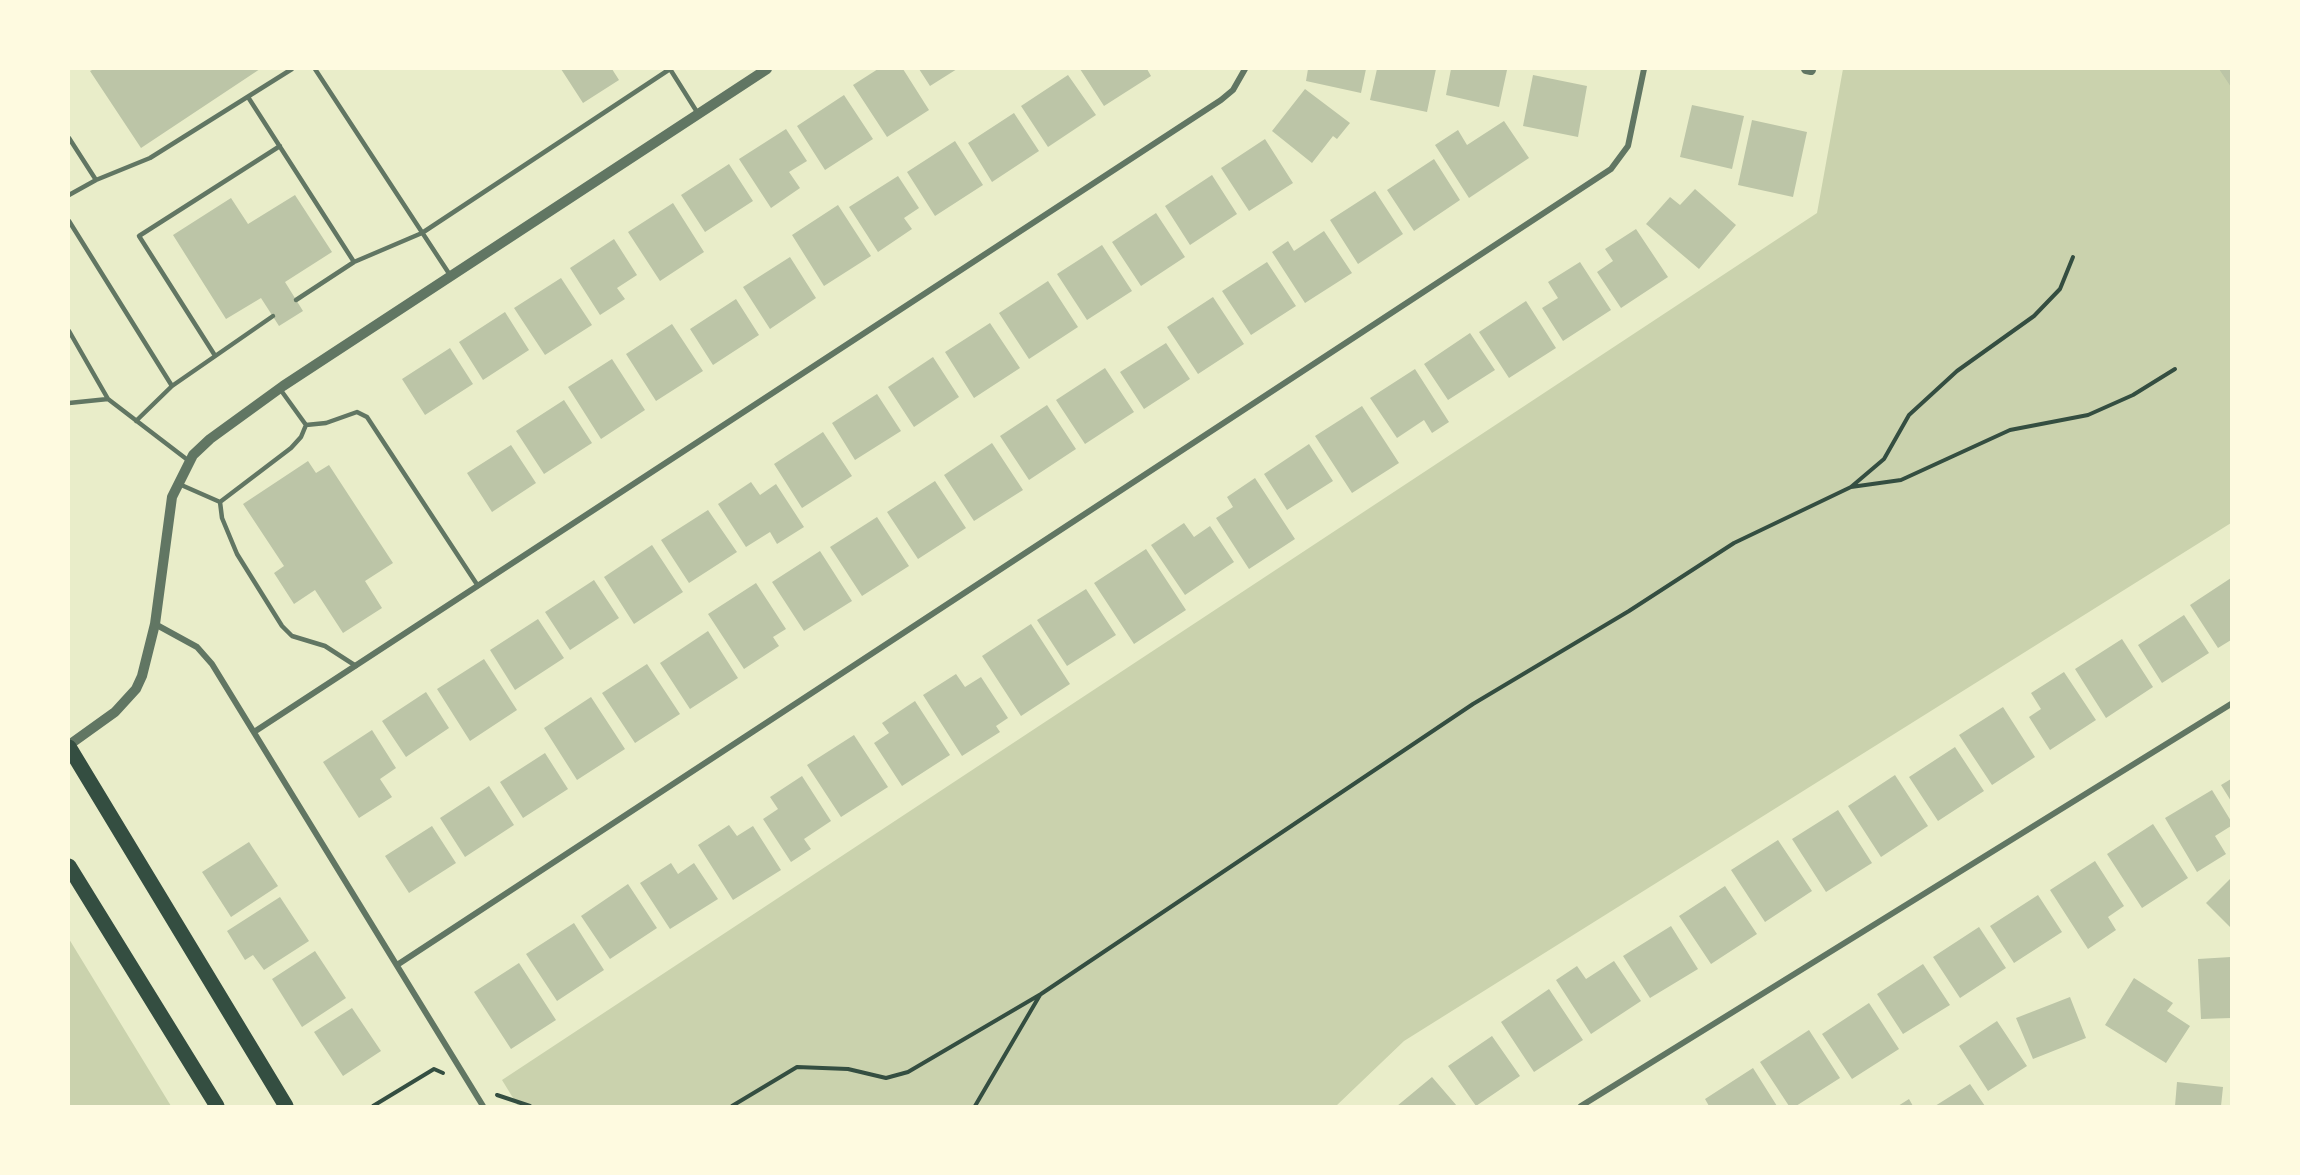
<!DOCTYPE html>
<html>
<head>
<meta charset="utf-8">
<style>
	body { margin:0 }
	#map { position:relative; width:2300px; height:1175px; overflow:hidden; background:#e9edc9; font-family:Figtree,sans-serif }
	canvas { display:block }
	.frame { position:absolute; inset:0; border:70px solid #fefae0; pointer-events:none }
</style>
</head>
<body>
<div id="map">
<canvas width="2300" height="1175"></canvas>
<div class="frame"></div>
</div>
<script>
const c = document.querySelector('canvas').getContext('2d');
c.lineJoin = 'round';
function fill(path, color) {
  c.fillStyle = color;
  c.fill(path, 'evenodd');
}
function toPath(rows) {
  const path = new Path2D();
  for (const r of rows) {
    path.moveTo(r[0], r[1]);
    for (let i = 2; i < r.length; i += 2) path.lineTo(r[i], r[i + 1]);
  }
  return path;
}
function trace(path, color, width, dash) {
  c.strokeStyle = color;
  c.lineWidth = width;
  c.lineCap = dash ? 'butt' : 'round';
  c.setLineDash(dash || []);
  c.stroke(path);
}
fill(toPath([
	[1843,69,2231,69,2231,523,1404,1041,1336,1106,518,1106,502,1080,1817,213],
	[69,939,171,1106,69,1106]
]), '#cad2ad');
fill(toPath([
	[94,69,260,69,141,148,90,71],
	[561,69,612,69,619,80,583,103],
	[878,69,903,69,929,110,887,137,853,85],
	[919,69,957,69,930,86],
	[1080,69,1147,69,1151,76,1104,106],
	[1308,69,1366,69,1361,93,1306,81],
	[1377,69,1436,69,1427,112,1370,100],
	[1451,69,1507,70,1499,107,1446,95],
	[2219,69,2231,69,2231,87],
	[1068,75,1096,115,1048,147,1021,106],
	[1533,75,1587,86,1578,137,1523,126],
	[1305,89,1350,123,1337,139,1333,136,1312,163,1272,131],
	[844,95,873,139,825,170,797,126],
	[1692,105,1744,116,1732,169,1680,157],
	[1014,113,1039,151,992,182,968,143],
	[1752,120,1807,132,1793,197,1738,185],
	[1504,121,1529,158,1469,198,1435,145,1458,130,1467,145],
	[786,129,807,161,789,172,800,188,771,208,739,159],
	[1265,139,1293,183,1249,211,1221,168],
	[955,141,983,185,935,216,907,172],
	[1434,159,1460,200,1414,231,1387,190],
	[729,164,753,201,705,232,681,195],
	[1212,175,1237,214,1190,245,1165,206],
	[898,176,919,208,904,218,912,229,878,252,849,207],
	[1695,189,1736,225,1699,269,1646,224,1670,197,1680,205],
	[1375,191,1403,234,1358,264,1330,220],
	[295,195,332,252,285,282,303,311,279,326,261,298,226,319,173,235,231,198,248,224],
	[673,203,704,252,660,281,628,232],
	[838,205,871,256,824,286,792,235],
	[1156,213,1185,257,1141,286,1112,242],
	[1636,229,1668,277,1621,308,1597,272,1613,261,1605,249],
	[1324,231,1352,273,1305,303,1272,252,1288,241,1294,251],
	[614,239,637,275,617,288,625,299,600,315,570,268],
	[1102,245,1132,291,1087,320,1057,274],
	[790,257,816,298,770,329,743,287],
	[1267,262,1296,306,1251,335,1222,291],
	[1580,262,1611,310,1563,341,1542,308,1558,298,1548,282],
	[561,278,592,325,545,355,514,308],
	[1048,281,1078,327,1029,359,999,313],
	[1213,297,1244,344,1198,374,1167,327],
	[736,299,759,335,713,365,690,329],
	[1526,301,1556,348,1509,378,1479,332],
	[505,312,529,350,483,380,459,342],
	[990,323,1020,368,974,398,945,352],
	[672,324,703,371,656,401,626,354],
	[1470,333,1495,370,1448,400,1424,364],
	[1166,343,1190,379,1144,409,1120,372],
	[450,348,473,384,425,415,402,379],
	[933,357,959,397,914,427,888,387],
	[612,359,645,410,601,439,568,387],
	[1105,368,1134,412,1085,444,1056,400],
	[1415,369,1449,422,1432,433,1424,420,1397,438,1370,398],
	[877,394,901,431,855,460,832,423],
	[564,400,592,443,544,474,516,431],
	[1047,405,1076,449,1029,480,1000,436],
	[1362,406,1399,463,1352,493,1315,436],
	[823,432,852,476,802,508,774,464],
	[992,443,1023,490,974,521,944,475],
	[1309,444,1333,481,1287,510,1264,474],
	[511,445,536,483,492,512,467,473],
	[308,461,316,473,329,465,393,563,365,581,382,608,343,633,315,590,294,604,274,573,284,566,243,504],
	[1255,478,1295,539,1249,569,1216,518,1233,507,1227,497],
	[935,481,966,528,918,559,887,512],
	[751,482,760,495,776,484,804,527,777,544,770,532,746,547,718,504],
	[708,510,737,552,689,583,661,540],
	[877,517,909,566,862,596,830,547],
	[1184,523,1194,537,1210,526,1234,562,1185,595,1151,545],
	[652,545,683,592,634,624,604,577],
	[1146,549,1186,610,1134,644,1094,583],
	[820,551,852,601,804,631,772,582],
	[2231,578,2231,640,2218,648,2190,605],
	[594,580,619,618,570,650,545,612],
	[756,583,786,629,773,637,779,646,744,669,708,614],
	[1086,589,1116,635,1067,666,1037,620],
	[2184,615,2209,653,2162,683,2138,645],
	[538,619,564,658,515,690,490,650],
	[1031,624,1070,684,1021,716,982,656],
	[708,631,738,678,690,709,660,663],
	[2122,639,2153,687,2106,718,2075,669],
	[484,659,517,710,470,741,437,689],
	[647,664,680,714,635,743,602,693],
	[2064,672,2096,720,2050,750,2029,717,2041,709,2031,693],
	[956,674,965,687,981,677,1008,718,996,726,1000,732,962,756,923,695],
	[426,692,449,728,406,757,382,721],
	[591,697,625,749,577,780,544,728],
	[915,701,950,755,902,786,874,743,889,733,882,723],
	[2003,707,2035,757,1992,785,1959,735],
	[372,730,396,768,380,779,392,797,359,818,323,762],
	[854,735,888,787,841,817,807,765],
	[1955,747,1984,791,1938,821,1909,777],
	[545,753,568,789,523,818,500,782],
	[1895,775,1928,826,1881,857,1848,806],
	[802,776,831,821,804,839,811,849,791,862,763,819,778,809,770,797],
	[2231,779,2231,801,2221,785],
	[489,786,514,825,465,857,440,818],
	[2212,790,2231,821,2231,826,2215,836,2226,854,2197,872,2165,818],
	[1838,810,1872,863,1826,892,1792,839],
	[2153,824,2188,878,2142,908,2107,854],
	[729,825,737,836,753,826,781,870,733,900,698,845],
	[432,826,456,863,409,893,385,856],
	[1778,840,1812,891,1765,922,1731,870],
	[249,842,278,886,231,917,202,872],
	[2095,861,2124,906,2108,917,2116,930,2088,949,2050,890],
	[671,863,678,874,694,863,718,899,670,929,640,883],
	[2231,878,2231,928,2206,903],
	[628,884,657,928,610,959,581,916],
	[1725,886,1757,934,1711,964,1679,916],
	[2038,895,2062,932,2014,963,1990,926],
	[280,897,309,941,264,970,253,955,245,960,227,931],
	[574,923,604,970,557,1001,526,954],
	[1671,926,1698,969,1650,998,1623,956],
	[1979,927,2006,968,1960,998,1933,957],
	[315,951,346,998,302,1027,272,979],
	[2231,957,2231,1018,2201,1019,2198,959],
	[1614,961,1641,1001,1591,1034,1556,980,1577,966,1586,979],
	[519,963,556,1020,511,1049,474,992],
	[1923,964,1950,1005,1903,1034,1877,994],
	[2134,978,2173,1003,2167,1011,2190,1026,2166,1063,2105,1025],
	[1549,989,1583,1040,1534,1072,1501,1022],
	[2070,997,2086,1038,2033,1059,2016,1018],
	[1869,1003,1899,1049,1852,1079,1822,1034],
	[352,1008,381,1051,343,1076,314,1032],
	[1997,1021,2027,1066,1988,1091,1959,1046],
	[1809,1030,1840,1078,1796,1106,1789,1106,1760,1062],
	[1492,1036,1520,1076,1476,1106,1448,1066],
	[1753,1068,1777,1106,1709,1106,1705,1099],
	[1432,1077,1457,1106,1397,1106],
	[2177,1082,2223,1087,2221,1106,2175,1106],
	[1970,1084,1985,1106,1935,1106],
	[1909,1099,1913,1106,1898,1106]
]), '#bcc5a7');
trace(toPath([
	[1851,487,1884,459,1909,415,1957,371,2034,316,2060,289,2073,257],
	[497,1095,530,1106],
	[373,1106,434,1069,443,1073],
	[732,1106,797,1067,848,1069,886,1078,908,1072,1041,994,1473,704,1629,611,1734,543,1851,487,1901,480,2010,430,2088,415,2133,395,2175,369],
	[975,1106,1040,995]
]), '#344e41', 4);
trace(toPath([
	[315,69,450,275],
	[670,69,697,112],
	[248,97,354,262],
	[69,138,96,180,69,195],
	[96,180,150,158,292,69],
	[69,221,172,386],
	[296,300,354,262,422,233,670,69],
	[69,331,108,399],
	[214,354,139,236,280,146],
	[69,403,108,399,189,461],
	[136,421,172,386,273,316],
	[306,425,326,423,357,412,367,417,478,586],
	[179,484,220,502,291,448,301,437,306,425,280,389],
	[220,502,222,518,237,554,282,626,292,636,325,646,356,666]
]), '#617663', 4.5);
trace(toPath([
	[155,624,197,647,212,664,483,1106],
	[254,732,1221,100,1233,90,1245,69],
	[397,965,1611,169,1628,146,1644,69],
	[1581,1106,2231,704]
]), '#617663', 6);
trace(toPath([
	[1806,69,1811,70],
	[69,745,115,712,136,689,142,676,155,624,172,497,193,455,210,439,283,386,767,69]
]), '#617663', 10);
trace(toPath([
	[69,747,286,1106],
	[69,866,217,1106]
]), '#344e41', 15);
</script>
</body>
</html>
